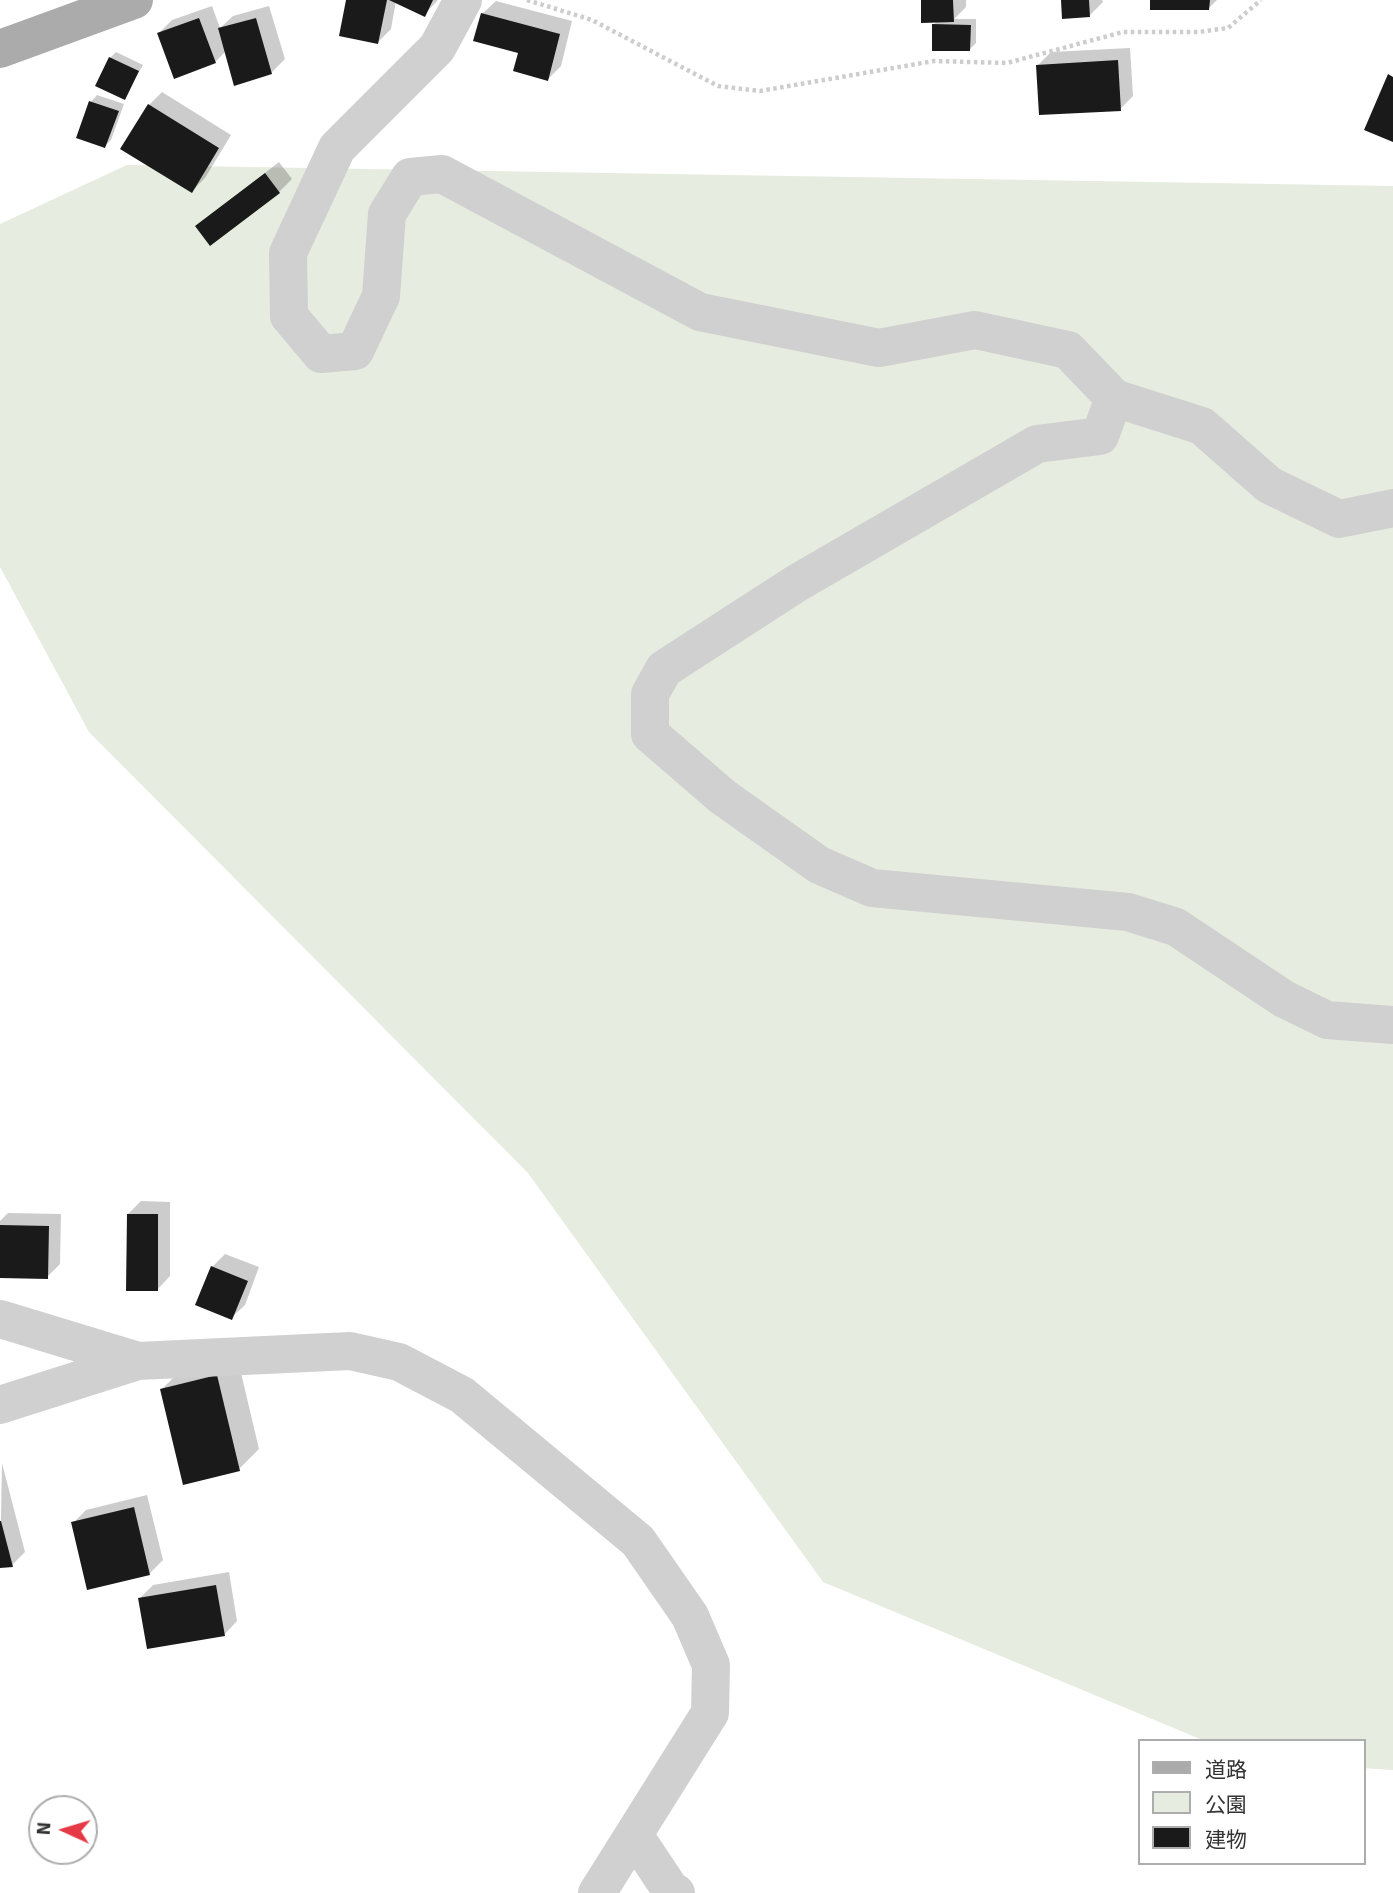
<!DOCTYPE html>
<html>
<head>
<meta charset="utf-8">
<style>
	body { margin:0 }
	#map { position:relative; width:1393px; height:1893px; overflow:hidden; background:#fff; font-family:Signika,"Noto Sans JP",sans-serif }
	canvas { display:block }
	.legend { position:absolute; left:1138px; top:1739px; width:228px; height:126px; box-sizing:border-box; background:#fff; border:2px solid #adadad; margin:0; padding:9px 12px; list-style:none; font-size:21px; color:#333 }
	.legend li { display:flex; align-items:center; gap:14px; height:35px }
	.legend b { width:35px; border:2px solid #adadad }
	.north { position:absolute; left:28px; top:1795px; width:70px; height:70px; box-sizing:border-box; background:#fff; border:2px solid #adadad; border-radius:50%; rotate:274deg; font-size:19px; font-weight:700; line-height:28px; text-align:center; color:#333 }
	.north::after { content:''; display:block; margin:auto; width:24px; height:32px; background:#e63946; clip-path:polygon(50% 0,100% 100%,50% 72%,0 100%) }
</style>
</head>
<body>
<div id="map">
<canvas width="1393" height="1893"></canvas>
<ul class="legend">
<li><b style="height:9px;background:#ababab"></b>道路</li>
<li><b style="height:19px;background:#e6ecdf"></b>公園</li>
<li><b style="height:19px;background:#1a1a1a"></b>建物</li>
</ul>
<div class="north">N</div>
</div>
<script>
const c = document.querySelector('canvas').getContext('2d');
c.lineJoin = 'round';
function fill(path, color) {
  c.fillStyle = color;
  c.fill(path, 'evenodd');
}
function toPath(rows) {
  const path = new Path2D();
  for (const r of rows) {
    path.moveTo(r[0], r[1]);
    for (let i = 2; i < r.length; i += 2) path.lineTo(r[i], r[i + 1]);
  }
  return path;
}
function trace(path, color, width, dash) {
  c.strokeStyle = color;
  c.lineWidth = width;
  c.lineCap = dash ? 'butt' : 'round';
  c.setLineDash(dash || []);
  c.stroke(path);
}
fill(toPath([
	[127,165,1393,186,1393,1770,1363,1768,1363,1741,1205,1741,823,1582,528,1173,89,732,0,567,0,224]
]), '#e6ecdf');
fill(toPath([
	[348,0,438,0,424,15,396,1,391,29,378,42],
	[922,0,966,0,966,7,954,19,976,19,976,43,970,49,933,25,938,21],
	[1062,0,1102,0,1103,2,1090,15],
	[1152,0,1217,0,1209,8],
	[496,1,572,21,561,66,548,79,482,14],
	[212,6,220,28,233,16,269,6,285,59,271,73,226,51,215,62,159,33,172,20],
	[1130,48,1133,96,1120,109,1038,65,1051,52],
	[116,52,143,65,124,98,110,58],
	[162,92,231,135,205,178,192,191,149,105],
	[97,95,124,104,111,140,105,146,91,102],
	[279,162,292,179,279,192,197,226],
	[141,1201,170,1202,170,1276,157,1290,128,1214],
	[8,1213,61,1214,60,1264,47,1277,0,1277,0,1221],
	[225,1254,259,1267,245,1305,231,1318,212,1267],
	[237,1356,259,1449,239,1469,162,1389,181,1370],
	[2,1463,25,1552,12,1565,0,1567],
	[147,1495,163,1560,149,1574,73,1523,86,1510],
	[229,1572,237,1621,224,1635,140,1598,153,1585]
]), '#0003');
fill(toPath([
	[346,0,387,0,378,44,339,36],
	[389,0,433,0,425,17],
	[921,0,953,0,954,22,921,23],
	[1061,0,1089,0,1090,17,1062,19],
	[1150,0,1210,0,1209,10,1150,10],
	[481,13,560,34,548,81,513,71,518,53,473,41],
	[199,18,216,63,174,79,157,33],
	[256,18,272,74,234,86,218,28],
	[932,24,971,25,970,51,932,51],
	[109,57,139,71,125,100,95,86],
	[1118,60,1121,111,1039,115,1036,65],
	[1388,74,1393,77,1393,142,1364,130],
	[89,101,119,111,105,148,76,138],
	[148,104,219,148,192,193,120,149],
	[265,173,280,193,210,246,195,226],
	[127,1214,158,1214,158,1291,126,1291],
	[0,1225,49,1226,48,1279,0,1278],
	[211,1266,248,1281,232,1320,195,1305],
	[217,1375,240,1471,183,1485,160,1389],
	[134,1507,150,1575,87,1590,71,1522],
	[0,1521,1,1521,13,1567,0,1568],
	[216,1585,225,1636,147,1649,138,1598]
]), '#1a1a1a');
trace(toPath([
	[527,0,592,20,718,86,760,91,934,61,1007,63,1123,32,1198,32,1228,28,1261,0]
]), '#cdcdcd', 4.5, [3.5, 3.5]);
trace(toPath([
	[463,0,437,48,337,148,288,253,289,316,321,354,355,351,381,296,387,214,410,177,442,174,700,312,879,348,975,330,1068,350,1114,398,1202,426,1269,485,1339,519,1393,508],
	[1114,398,1100,436,1037,444,797,583,664,669,650,694,650,734,723,797,819,865,872,888,1128,912,1176,927,1284,999,1327,1020,1393,1025],
	[0,1319,138,1361],
	[0,1405,138,1361,350,1351,399,1362,462,1395,638,1541,690,1616,711,1665,710,1713,597,1893],
	[634,1835,672,1892,676,1893]
]), '#d0d0d0', 38);
trace(toPath([
	[0,49,134,0]
]), '#ababab', 38);
</script>
</body>
</html>
